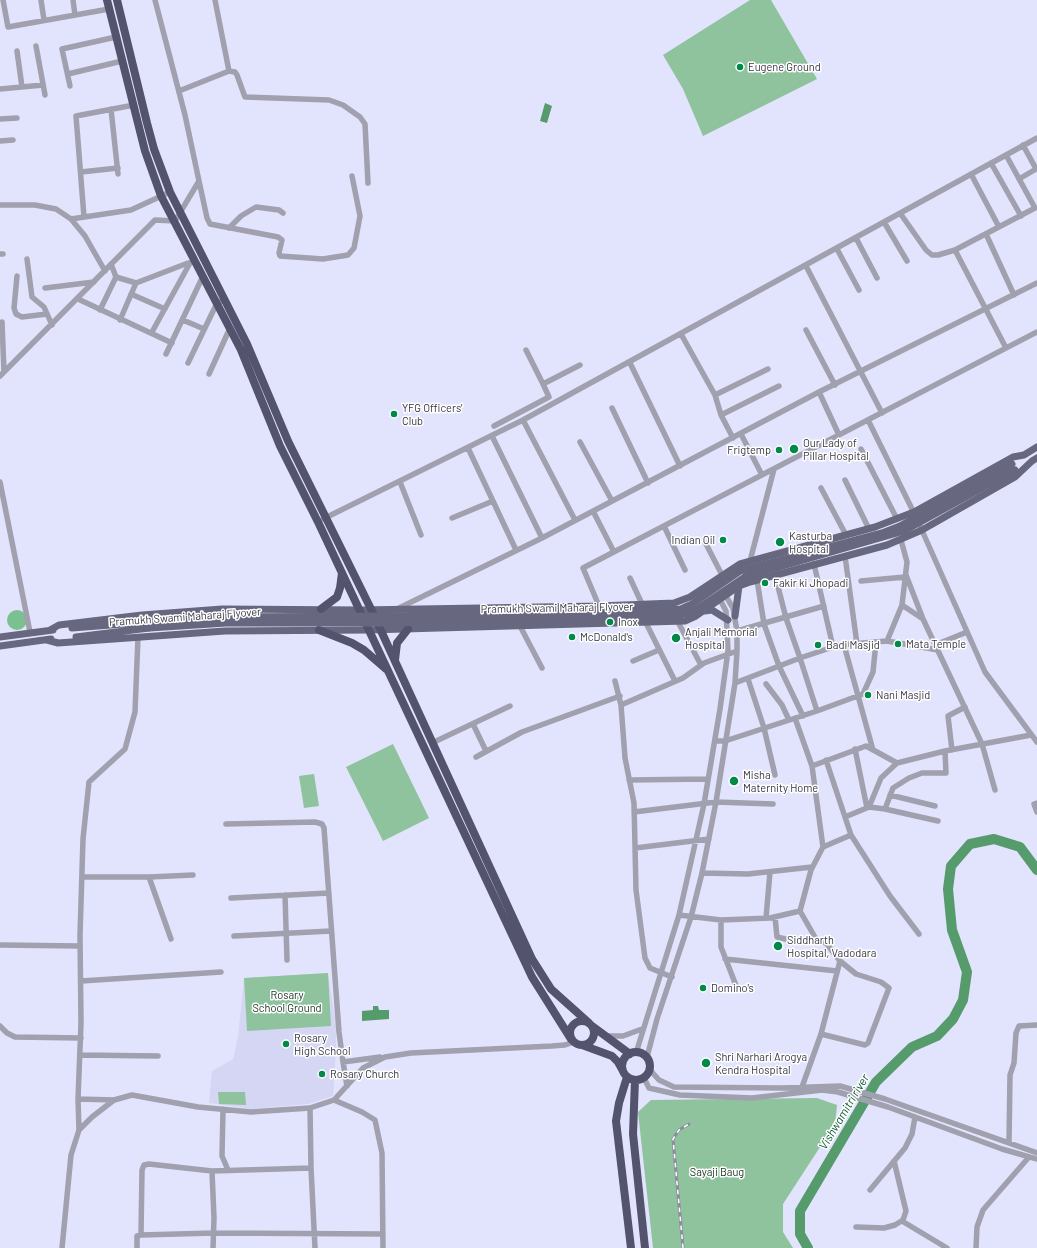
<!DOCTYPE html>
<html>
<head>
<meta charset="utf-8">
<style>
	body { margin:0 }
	canvas { display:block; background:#e2e3fd }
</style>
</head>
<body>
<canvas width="1037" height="1248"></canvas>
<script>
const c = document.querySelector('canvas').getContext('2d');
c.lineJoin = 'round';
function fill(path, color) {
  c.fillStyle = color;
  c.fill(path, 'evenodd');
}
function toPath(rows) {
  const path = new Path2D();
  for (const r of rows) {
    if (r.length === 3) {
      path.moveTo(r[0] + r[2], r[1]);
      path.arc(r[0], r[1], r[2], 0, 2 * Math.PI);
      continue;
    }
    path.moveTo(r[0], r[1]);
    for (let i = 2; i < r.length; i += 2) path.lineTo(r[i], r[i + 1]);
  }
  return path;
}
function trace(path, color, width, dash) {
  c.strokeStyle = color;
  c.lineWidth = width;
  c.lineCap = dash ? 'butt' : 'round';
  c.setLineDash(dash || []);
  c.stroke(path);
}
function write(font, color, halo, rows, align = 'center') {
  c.font = font + ' Barlow,sans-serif';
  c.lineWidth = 3;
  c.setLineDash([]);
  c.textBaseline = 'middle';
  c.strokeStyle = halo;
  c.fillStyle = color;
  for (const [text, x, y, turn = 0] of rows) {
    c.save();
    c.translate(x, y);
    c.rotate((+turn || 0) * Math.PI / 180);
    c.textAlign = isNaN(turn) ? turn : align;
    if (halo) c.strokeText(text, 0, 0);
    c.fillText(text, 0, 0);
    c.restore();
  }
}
fill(toPath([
	[328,973,336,1025,336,1050,333,1096,308,1104,252,1109,209,1103,212,1071,233,1059,238,1037,244,978]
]), '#d5d6f4');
fill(toPath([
	[750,0,771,0,817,79,703,136,683,89,663,55],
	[393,744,429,818,383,841,346,767],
	[314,774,319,806,304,808,299,776],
	[328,973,331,1026,247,1031,244,978],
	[218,1092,245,1092,246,1105,219,1104],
	[817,1098,837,1105,835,1124,783,1204,783,1232,793,1248,653,1248,638,1112,651,1100]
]), '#8ec39d');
fill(toPath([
	[17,620,10]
]), '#7bc08f');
fill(toPath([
	[545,103,552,106,547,123,540,121],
	[373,1006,378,1006,379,1010,389,1010,389,1019,362,1021,362,1011,373,1010]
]), '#569b6c');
trace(toPath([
	[808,1248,800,1234,800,1211,876,1082,912,1047,937,1036,953,1019,963,1000,967,972,952,930,948,889,951,866,970,844,994,839,1020,847,1037,870]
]), '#569b6c', 10);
trace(toPath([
	[3,0,8,27,109,9],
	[41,0,44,20],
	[73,0,75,15],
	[215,0,229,71],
	[36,46,45,95],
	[17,51,22,87],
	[68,74,122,61],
	[70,86,62,49,116,37],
	[0,89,43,85],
	[179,91,229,71,235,72,237,75,245,97,329,100,343,105,360,117,365,124,368,183],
	[111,109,118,174],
	[0,119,17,118],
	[0,141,13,140],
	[1006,155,1035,208,955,250,1006,348],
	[991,163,1021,216],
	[81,172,118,168],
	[971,174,999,227],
	[1019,179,1036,169,1023,145],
	[199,181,207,218,210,224,278,237,282,240,279,253,280,256,323,259,348,255,354,248,360,216,352,176],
	[0,205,35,205,56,209,71,219,85,236,105,271],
	[900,213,926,250,932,255,938,255,955,250],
	[84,217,76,116,134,105],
	[71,219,131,210,170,192],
	[884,222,907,261],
	[229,228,241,216,256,207,279,210,283,213],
	[986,234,1014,295],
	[856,238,877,278],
	[837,249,859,290],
	[0,254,3,254],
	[27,259,32,297,44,307,52,325],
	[111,264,116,277,136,283,188,263],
	[806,266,882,413],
	[17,276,14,308,16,314,22,317,47,314],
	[45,288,94,282],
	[131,294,165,309],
	[78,299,172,343],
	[100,310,116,277],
	[120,320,136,283],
	[183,320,204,329],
	[2,322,4,372],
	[806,330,835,385],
	[152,332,190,263],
	[681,334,715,395,721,415,733,438],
	[526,350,543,384,580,365],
	[166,354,203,276],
	[188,363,217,303,225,299],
	[630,363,680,466],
	[209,374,230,328],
	[0,376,155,220,175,221,199,181,185,115,155,0],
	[819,392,839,435],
	[715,395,768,369],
	[612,408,648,483],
	[721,415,779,386],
	[523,420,575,520],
	[868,420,915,515],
	[494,426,549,397,543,384],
	[741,434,762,475],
	[492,436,542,538],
	[580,442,612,501],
	[468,448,516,550],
	[861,449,897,519],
	[845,480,869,529],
	[0,482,30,632],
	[400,482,421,535],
	[821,488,846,535],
	[593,511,614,552],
	[452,518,493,501],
	[323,519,523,420,1037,138],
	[664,526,685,570],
	[920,526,985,672,1037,742],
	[705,542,722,575],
	[845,556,857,644],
	[750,561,774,469],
	[814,564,833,647],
	[775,575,786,618,800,658,839,645,887,641,938,650],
	[906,575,923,619],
	[630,578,642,604],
	[757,580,764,624,779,666,803,716],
	[861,581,905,577],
	[902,605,923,619,982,744,995,790],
	[599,606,583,568,1037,332],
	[397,609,542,538,819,392,1037,283],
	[678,622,701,665],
	[646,623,675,681],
	[520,626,542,668],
	[737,631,824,606],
	[887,641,902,605,907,562,901,540],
	[844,645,873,750],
	[935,645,967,632],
	[633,661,659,650],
	[748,679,764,728,775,775],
	[615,681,621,705],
	[766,684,782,705,789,720],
	[817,711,863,694,873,672,876,642],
	[795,718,812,766],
	[473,724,486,751],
	[715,741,725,741,817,711,800,658,735,683],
	[432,743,510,706],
	[855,749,867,808],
	[952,750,948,716,965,707],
	[945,751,1031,735],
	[476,757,522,732,620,696],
	[826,760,845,817],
	[629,780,707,779],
	[890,795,935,806],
	[1037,803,1034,804,1037,812],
	[869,807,885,809],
	[634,812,716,802,773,804],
	[226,824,315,822,322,824,324,828,339,1032,343,1062],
	[851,835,890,896,919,934],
	[823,847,812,766,866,746,897,763],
	[635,848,709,839],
	[702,873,748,874,812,867],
	[82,877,149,877,193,875],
	[149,877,171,939],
	[285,895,287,960],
	[231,898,329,893],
	[800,911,816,939],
	[679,915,721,920,770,918,800,911,811,870,823,847,851,835,845,817,869,807,881,778,897,763,945,751,946,773,922,773,909,778,893,788,885,809,938,821],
	[775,917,777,937,798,942,816,939,826,943,840,961,856,974,881,982,889,988,868,1043,865,1045,821,1034],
	[766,918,770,872],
	[721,920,721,947,737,988],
	[234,936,331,931],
	[0,945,80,946],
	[725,959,837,971],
	[672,977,650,968,645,958,636,890,634,803,625,758,621,705,683,678,704,663,737,651],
	[81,981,221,972],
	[0,1026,7,1033,15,1037,81,1038],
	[607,1036,623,1036,642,1029],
	[636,1053,679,915,704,804,720,709,728,651,726,611,718,596],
	[80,1055,158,1056],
	[647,1057,657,1019,691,917,702,873,716,802,735,683,737,651,737,631,733,608,724,593],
	[650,1070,659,1080,674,1087,782,1088,840,1086,885,1099,1037,1153],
	[644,1078,649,1088,680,1095,752,1098,822,1090,838,1092,888,1107,1002,1149,1037,1159],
	[347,1086,343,1062,380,1057],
	[802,1087,821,1034,840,961],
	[78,1099,81,1023,80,935,83,839,89,782,125,749,135,712,138,637],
	[334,1100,362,1112,375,1120,382,1153,383,1248],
	[223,1109,222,1156,228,1170],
	[79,1130,78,1099,114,1100],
	[1009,1143,1010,1075,1014,1063,1016,1033,1019,1026,1037,1025],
	[311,1168,315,1248],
	[870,1190,905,1148,912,1134,915,1117],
	[902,1221,947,1248],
	[856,1227,884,1228,895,1225,903,1220,906,1211,894,1161],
	[141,1235,142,1170,144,1165,149,1164,212,1171],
	[62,1248,71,1155,79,1130,92,1117,114,1100,132,1095,198,1107,251,1112,310,1108,334,1100,363,1068,385,1057,411,1053,552,1046,565,1045,574,1042],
	[137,1248,137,1236,141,1235,214,1233,382,1234],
	[213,1248,214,1218,212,1171,311,1168,310,1108],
	[976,1248,977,1227,983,1210,1029,1157]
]), '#a0a0ae', 5.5);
trace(toPath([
	[705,611,712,610,728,620],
	[735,616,739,586],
	[72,628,149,622],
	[50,630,59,625,142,615,222,609,360,610,599,606,674,603,690,597,740,564,875,527,914,512,1013,457,1024,455,1037,447],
	[0,637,53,630],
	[76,637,149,628],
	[47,640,58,643,225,631,369,630,685,621,696,616,739,586,750,582,887,545,922,530,1015,477,1032,461,1037,458],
	[0,646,51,639]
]), '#67677f', 7);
trace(toPath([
	[107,0,145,151,161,196,241,350,280,446,319,524,532,977,571,1039],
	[117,0,147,123,154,149,170,192,247,344,288,441,371,609,532,959,551,989,589,1023],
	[321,609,337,597,340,588,342,573],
	[319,630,352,643,364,650,386,669],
	[395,660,397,643,408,629],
	[582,1033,12],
	[592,1026,630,1054],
	[582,1045,612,1056,618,1062,623,1071],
	[636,1066,14],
	[627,1077,619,1103,616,1121,631,1248],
	[635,1080,633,1134,645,1248]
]), '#53536e', 8);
const rail = toPath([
	[683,1248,673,1139,679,1130,689,1124]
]);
trace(rail, '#8b8c9f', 3);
trace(rail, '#fff', 1.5, [4.5]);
trace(toPath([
	[149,622,226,617,393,616,681,609,692,604,740,571,882,533,900,526,1012,464],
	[149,628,226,623,392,623,681,615,696,610,745,577,904,531,1015,470]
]), '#67677f', 7);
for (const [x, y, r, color] of [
	[740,67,4,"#008a47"],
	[394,414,4,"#008a47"],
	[794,449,5,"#008a47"],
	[779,450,4,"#008a47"],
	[723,540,4,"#008a47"],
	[780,542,5,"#008a47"],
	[765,583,4,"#008a47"],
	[610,622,4,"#008a47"],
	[572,637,4,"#008a47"],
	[676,638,5,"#008a47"],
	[898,644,4,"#008a47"],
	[818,645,4,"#008a47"],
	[868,695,4,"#008a47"],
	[734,781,5,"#008a47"],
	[778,946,5,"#008a47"],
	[703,988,4,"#008a47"],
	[286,1044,4,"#008a47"],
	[706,1063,5,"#008a47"],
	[322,1074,4,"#008a47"]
]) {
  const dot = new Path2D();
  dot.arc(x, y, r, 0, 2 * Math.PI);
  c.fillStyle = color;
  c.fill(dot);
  trace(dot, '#fff', 1.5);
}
write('11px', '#363642', '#fff', [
	["Eugene Ground",748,67],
	["YFG Officers'",402,408],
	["Club",402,421],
	["Our Lady of",803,443],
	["Pillar Hospital",803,456],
	["Frigtemp",771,450,"right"],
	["Kasturba",789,536],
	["Hospital",789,549],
	["Indian Oil",715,540,"right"],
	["Fakir ki Jhopadi",773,583],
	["Inox",618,622],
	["Anjali Memorial",685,632],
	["Hospital",685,645],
	["McDonald's",580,637],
	["Mata Temple",906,644],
	["Badi Masjid",826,645],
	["Nani Masjid",876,695],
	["Misha",743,775],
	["Maternity Home",743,788],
	["Siddharth",787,940],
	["Hospital, Vadodara",787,953],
	["Domino's",711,988],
	["Rosary",294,1038],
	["High School",294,1051],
	["Shri Narhari Arogya",715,1057],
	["Kendra Hospital",715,1070],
	["Rosary Church",330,1074]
], 'left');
write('11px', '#363642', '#fff', [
	["Pramukh Swami Maharaj Flyover",557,608,-1],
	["Pramukh Swami Maharaj Flyover",185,617,-4]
]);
write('11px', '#13311d', '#fff', [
	["Rosary",287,995],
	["School Ground",287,1008],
	["Sayaji Baug",717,1172]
]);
write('italic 12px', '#0b5d31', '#fff', [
	["Vishwamitri river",844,1112,-59]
]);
</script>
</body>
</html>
